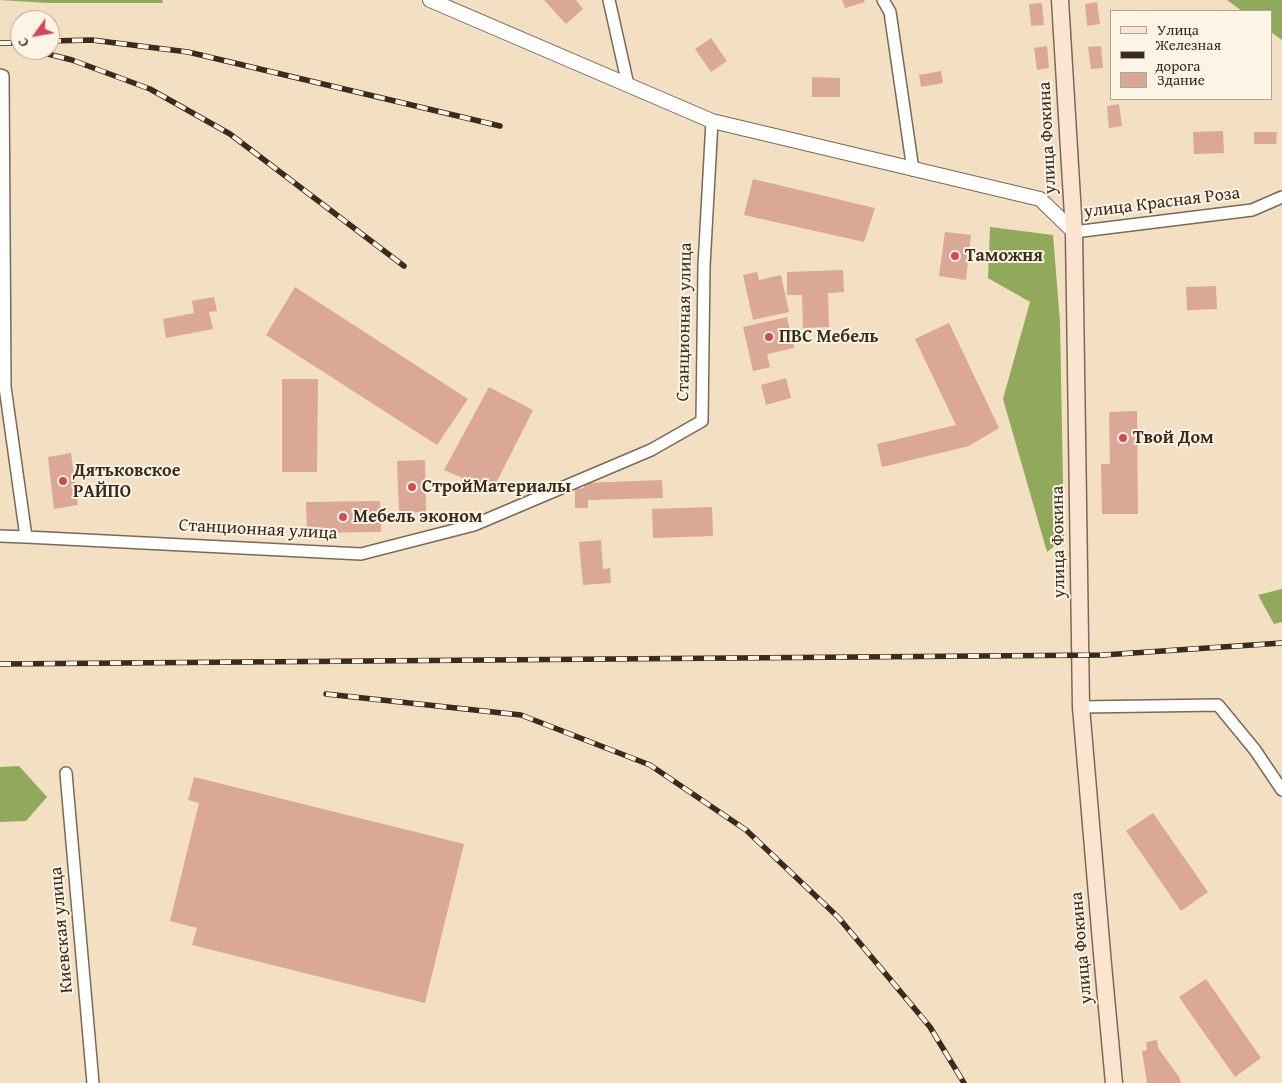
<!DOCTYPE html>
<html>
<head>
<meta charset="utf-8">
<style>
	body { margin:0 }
	#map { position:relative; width:1282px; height:1083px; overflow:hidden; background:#f3dfc2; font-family:"Gentium Book Plus",serif }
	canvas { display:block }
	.legend { position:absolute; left:1110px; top:10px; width:162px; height:90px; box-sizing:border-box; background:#fcf5e5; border:1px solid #afa495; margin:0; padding:6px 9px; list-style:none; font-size:15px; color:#3b2a1e }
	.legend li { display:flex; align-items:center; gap:10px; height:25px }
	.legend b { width:25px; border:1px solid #afa495 }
	.north { position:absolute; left:10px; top:10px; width:50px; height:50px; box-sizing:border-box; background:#fcf5e5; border:1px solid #afa495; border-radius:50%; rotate:238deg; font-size:14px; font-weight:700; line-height:20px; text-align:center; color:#3b2a1e }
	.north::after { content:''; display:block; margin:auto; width:18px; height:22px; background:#d1495b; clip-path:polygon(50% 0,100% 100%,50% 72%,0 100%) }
</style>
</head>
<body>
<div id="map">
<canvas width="1282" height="1083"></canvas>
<ul class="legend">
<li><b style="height:6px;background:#fde4d1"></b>Улица</li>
<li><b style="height:6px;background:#3b2a1e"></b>Железная дорога</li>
<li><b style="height:14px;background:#daa895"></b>Здание</li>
</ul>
<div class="north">С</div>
</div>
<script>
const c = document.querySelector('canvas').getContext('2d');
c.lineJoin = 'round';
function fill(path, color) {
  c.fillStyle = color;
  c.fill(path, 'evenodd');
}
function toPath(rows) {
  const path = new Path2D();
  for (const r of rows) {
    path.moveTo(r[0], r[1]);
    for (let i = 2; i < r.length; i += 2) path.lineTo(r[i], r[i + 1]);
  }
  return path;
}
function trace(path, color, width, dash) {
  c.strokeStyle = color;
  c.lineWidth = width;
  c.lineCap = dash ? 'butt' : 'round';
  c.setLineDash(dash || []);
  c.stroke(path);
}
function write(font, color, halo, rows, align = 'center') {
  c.font = font + ' "Gentium Book Plus",serif';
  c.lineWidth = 4;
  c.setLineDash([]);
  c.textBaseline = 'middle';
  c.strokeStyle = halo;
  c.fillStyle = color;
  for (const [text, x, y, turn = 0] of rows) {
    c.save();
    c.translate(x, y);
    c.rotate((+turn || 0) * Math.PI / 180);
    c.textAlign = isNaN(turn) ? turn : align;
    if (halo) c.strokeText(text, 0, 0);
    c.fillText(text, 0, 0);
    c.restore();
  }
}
fill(toPath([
	[0,0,162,0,163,3,48,3],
	[1227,0,1282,0,1282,40,1271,32,1271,11,1242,11],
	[990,227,1053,235,1060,322,1064,538,1047,552,1003,399,1030,302,988,278],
	[1282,589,1282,622,1274,624,1258,595],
	[19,766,47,797,26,821,0,822,0,767]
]), '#90a95a');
fill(toPath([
	[544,0,576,0,583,9,566,24],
	[842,0,864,0,865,2,845,8],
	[1097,2,1100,24,1087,26,1085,4],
	[1042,3,1044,25,1031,26,1029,4],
	[711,38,727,61,711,72,695,49],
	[1047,46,1049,68,1037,70,1034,48],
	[1101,46,1103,68,1091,69,1088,47],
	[941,71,943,83,921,87,919,75],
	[812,77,840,78,840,97,812,97],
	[1119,104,1122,126,1109,128,1107,106],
	[1223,131,1224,153,1194,154,1193,132],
	[1254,132,1277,132,1276,144,1254,144],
	[753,179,875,208,864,242,744,215],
	[945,232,971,235,966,280,939,276],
	[843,270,844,292,828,293,829,327,803,328,802,295,787,295,787,272],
	[757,272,759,280,781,275,789,312,753,320,743,275],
	[1216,286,1217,309,1187,310,1186,287],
	[295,287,468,399,437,445,266,335],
	[214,297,217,311,209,312,213,329,166,338,163,319,194,313,192,301],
	[787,317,794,348,767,354,770,367,753,371,743,327],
	[949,323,999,428,969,446,882,467,877,444,956,425,915,339],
	[786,378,791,398,766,405,761,385],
	[282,379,318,379,317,472,282,472],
	[489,387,533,410,492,491,444,470],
	[1137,411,1138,514,1102,514,1101,464,1110,464,1109,412],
	[71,453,78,505,54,509,48,457],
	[425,460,426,512,399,513,397,461],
	[662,480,663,498,588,500,588,508,575,508,575,489,584,488,584,483],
	[380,501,381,532,307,533,306,502],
	[712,507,713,536,653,538,652,509],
	[601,540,603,569,610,568,611,583,583,585,579,542],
	[194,777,464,844,425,1003,192,945,197,928,170,921,199,803,188,800],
	[1153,813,1208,892,1181,911,1126,831],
	[1206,979,1261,1058,1235,1077,1179,997],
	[1157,1040,1158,1048,1179,1077,1181,1083,1147,1083,1142,1051,1147,1050,1146,1042]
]), '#daa895');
const minor = toPath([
	[609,0,628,85],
	[883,0,890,12,913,170],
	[0,75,3,76,5,387,26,537,0,536],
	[1074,232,1252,210,1282,197],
	[26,537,361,554,474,525,651,450,702,421,704,266,712,121],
	[1081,707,1218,705,1255,750,1282,790],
	[66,773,93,1083]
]);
const tertiary = toPath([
	[430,0,712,121,1040,199,1074,232]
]);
const secondary = toPath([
	[1060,0,1074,232,1081,707,1103,965,1114,1083]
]);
trace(minor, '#7b6957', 14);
trace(tertiary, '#7b6957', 16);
trace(secondary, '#7b6957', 19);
trace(minor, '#fff', 11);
trace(tertiary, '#fff', 14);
trace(secondary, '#fde4d1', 16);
const rail = toPath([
	[50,41,92,40,188,52,500,126],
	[0,43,20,43],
	[32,50,72,60,150,89,230,134,404,266],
	[0,664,1103,655,1282,643],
	[326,694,521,715,650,765,746,830,838,917,930,1027,964,1083]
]);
trace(rail, '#3b2a1e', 5.5);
trace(rail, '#fcf5e5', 4, [11]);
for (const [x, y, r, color] of [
	[955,256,5,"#d1495b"],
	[769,337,5,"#d1495b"],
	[1123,438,5,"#d1495b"],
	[63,481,5,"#d1495b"],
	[412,487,5,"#d1495b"],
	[343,517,5,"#d1495b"]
]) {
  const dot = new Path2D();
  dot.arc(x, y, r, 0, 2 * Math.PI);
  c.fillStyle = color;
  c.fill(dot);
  trace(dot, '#fcf5e5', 2);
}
write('18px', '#3b2a1e', '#fcf5e5', [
	["улица Фокина",1048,138,-93],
	["улица Красная Роза",1162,203,-7],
	["Станционная улица",685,322,-89],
	["Станционная улица",258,530,3],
	["улица Фокина",1059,542,-91],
	["Киевская улица",62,930,-95],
	["улица Фокина",1082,948,-95]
]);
write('bold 18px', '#3b2a1e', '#fcf5e5', [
	["Таможня",965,256],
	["ПВС Мебель",779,337],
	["Твой Дом",1133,438],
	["Дятьковское",73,471],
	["РАЙПО",73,492],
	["СтройМатериалы",422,487],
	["Мебель эконом",353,517]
], 'left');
</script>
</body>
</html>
